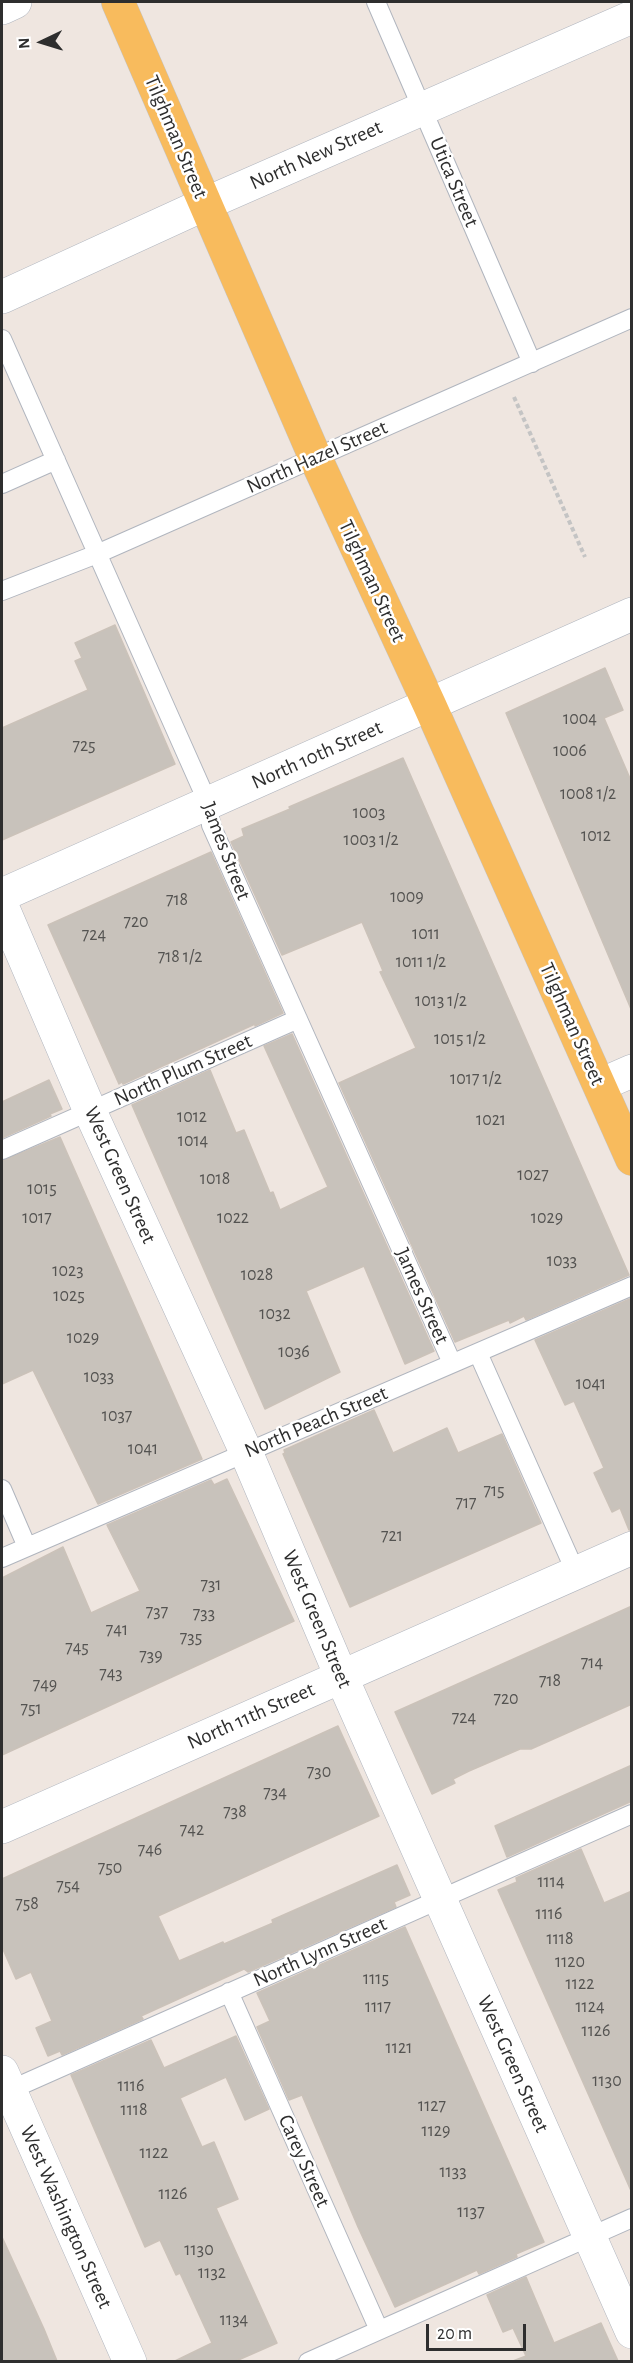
<!DOCTYPE html>
<html>
<head>
<meta charset="utf-8">
<style>
	body { margin:0 }
	#map { position:relative; width:633px; height:2363px; overflow:hidden; background:#efe6e0; font-family:"Alegreya Sans",sans-serif }
	canvas { display:block }
	.frame { position:absolute; inset:0; border:3px solid #2e2e2e; pointer-events:none }
	.north { position:absolute; left:12px; top:12px; width:60px; height:60px; -webkit-text-stroke:4px #fff; paint-order:stroke; rotate:266deg; font-size:16px; font-weight:700; line-height:24px; text-align:center; color:#2e2e2e }
	.north::after { content:''; display:block; margin:auto; width:21px; height:27px; background:#2e2e2e; clip-path:polygon(50% 0,100% 100%,50% 72%,0 100%) }
	.scale { position:absolute; left:426px; top:2324px; width:100px; height:27px; box-sizing:border-box; border:3px solid #2e2e2e; border-top:0; padding-left:8px; font-size:18px; line-height:21px; white-space:nowrap; color:#2e2e2e; -webkit-text-stroke:4px #fff; paint-order:stroke }
</style>
</head>
<body>
<div id="map">
<canvas width="633" height="2363"></canvas>
<div class="frame"></div>
<div class="north">N</div>
<div class="scale">20 m</div>
</div>
<script>
const c = document.querySelector('canvas').getContext('2d');
c.lineJoin = 'round';
function fill(path, color) {
  c.fillStyle = color;
  c.fill(path, 'evenodd');
}
function toPath(rows) {
  const path = new Path2D();
  for (const r of rows) {
    path.moveTo(r[0], r[1]);
    for (let i = 2; i < r.length; i += 2) path.lineTo(r[i], r[i + 1]);
  }
  return path;
}
function trace(path, color, width, dash) {
  c.strokeStyle = color;
  c.lineWidth = width;
  c.lineCap = dash ? 'butt' : 'round';
  c.setLineDash(dash || []);
  c.stroke(path);
}
function write(font, color, halo, rows, align = 'center') {
  c.font = font + ' "Alegreya Sans",sans-serif';
  c.lineWidth = 5;
  c.setLineDash([]);
  c.textBaseline = 'middle';
  c.strokeStyle = halo;
  c.fillStyle = color;
  for (const [text, x, y, turn = 0] of rows) {
    c.save();
    c.translate(x, y);
    c.rotate((+turn || 0) * Math.PI / 180);
    c.textAlign = isNaN(turn) ? turn : align;
    if (halo) c.strokeText(text, 0, 0);
    c.fillText(text, 0, 0);
    c.restore();
  }
}
const building = toPath([
	[115,625,175,764,2,840,2,728,88,690,75,661,82,658,75,643,115,625],
	[605,668,623,710,604,718,632,783,631,1009,506,713,605,668],
	[403,758,629,1275,526,1320,524,1316,510,1323,509,1320,455,1342,339,1083,416,1048,380,972,383,971,362,922,282,955,231,842,244,836,242,829,290,809,289,807,403,758],
	[211,852,283,1013,255,1026,255,1024,123,1084,122,1082,119,1084,48,925,211,852],
	[292,1034,434,1351,405,1364,364,1266,306,1291,340,1372,265,1409,132,1105,210,1070,236,1133,244,1130,270,1193,273,1192,280,1210,328,1187,264,1046,292,1034],
	[49,1080,62,1109,50,1114,51,1116,2,1138,2,1102,49,1080],
	[60,1137,202,1459,98,1504,33,1370,2,1384,2,1161,60,1137],
	[632,1298,632,1530,629,1530,620,1508,612,1512,594,1473,604,1468,574,1401,565,1405,535,1340,632,1298],
	[374,1410,393,1453,447,1428,458,1453,502,1434,541,1523,350,1607,283,1454,285,1453,284,1450,374,1410],
	[227,1479,294,1621,2,1755,2,1578,63,1547,91,1613,115,1602,140,1591,107,1525,211,1480,214,1485,227,1479],
	[632,1606,632,1704,531,1749,520,1749,469,1771,453,1779,455,1783,432,1794,395,1712,632,1606],
	[338,1726,379,1816,158,1916,179,1961,223,1942,224,1944,273,1923,272,1920,397,1865,410,1895,394,1902,396,1907,248,1972,244,1969,141,2016,143,2019,62,2055,60,2051,48,2056,36,2028,52,2021,31,1972,16,1979,2,1947,2,1879,338,1726],
	[632,1765,632,1801,507,1857,495,1826,632,1765],
	[581,1849,604,1903,632,1891,632,2193,498,1890,517,1882,516,1878,581,1849],
	[405,1927,544,2242,516,2254,517,2257,479,2274,477,2270,395,2307,358,2227,302,2095,289,2100,257,2027,270,2021,257,1993,405,1927],
	[236,2036,269,2109,245,2120,226,2077,180,2098,202,2147,214,2142,238,2199,216,2208,277,2343,236,2361,175,2361,212,2343,180,2273,176,2275,160,2240,145,2247,71,2075,151,2040,164,2068,236,2036],
	[2,2237,44,2329,57,2361,2,2361,2,2237],
	[526,2277,554,2343,601,2323,618,2361,513,2361,526,2356,513,2328,503,2332,487,2295,526,2277]
]);
fill(building, '#c8c2bb');
trace(building, '#cbc2b9', 1.5);
const lane = toPath([
	[376,2,532,363],
	[2,339,208,803,211,825,452,1363],
	[2,484,56,460],
	[2,591,97,554,632,318],
	[2,1150,298,1019],
	[478,1353,576,1573],
	[2,1489,27,1547],
	[2,1558,632,1286],
	[229,1992,379,2330],
	[10,2090,632,1814],
	[308,2362,632,2218]
]);
const street = toPath([
	[2,8,15,2],
	[2,297,205,204,632,17],
	[2,895,632,614],
	[2,906,90,1111,246,1452,341,1676,632,2332],
	[600,1085,632,1071],
	[2,1827,632,1548],
	[2,2072,130,2362]
]);
const primary = toPath([
	[118,2,315,457,430,706,632,1159]
]);
trace(lane, '#b0b5be', 20);
trace(street, '#b0b5be', 34);
trace(primary, '#c4c4c4', 34);
trace(toPath([
	[514,397,585,557]
]), '#c4c4c4', 4, [4.5, 3]);
trace(lane, '#fff', 18);
trace(street, '#fff', 33);
trace(primary, '#f8bb5d', 33);
write('18px', '#545351', null, [
	["1004",580,719],
	["725",84,746],
	["1006",570,751],
	["1008 1/2",588,794],
	["1003",369,813],
	["1012",596,836],
	["1003 1/2",371,840],
	["1009",407,897],
	["718",177,900],
	["720",136,922],
	["1011",426,934],
	["724",94,935],
	["718 1/2",180,957],
	["1011 1/2",421,962],
	["1013 1/2",441,1001],
	["1015 1/2",460,1039],
	["1017 1/2",476,1079],
	["1012",192,1117],
	["1021",491,1120],
	["1014",193,1141],
	["1027",533,1175],
	["1018",215,1179],
	["1015",42,1189],
	["1017",37,1218],
	["1022",233,1218],
	["1029",547,1218],
	["1033",562,1261],
	["1023",68,1271],
	["1028",257,1275],
	["1025",69,1296],
	["1032",275,1314],
	["1029",83,1338],
	["1036",294,1352],
	["1033",99,1377],
	["1041",591,1384],
	["1037",117,1416],
	["1041",143,1449],
	["715",494,1491],
	["717",466,1503],
	["721",392,1536],
	["731",211,1585],
	["737",157,1612],
	["733",204,1614],
	["741",117,1630],
	["735",191,1638],
	["745",77,1648],
	["739",151,1656],
	["714",592,1663],
	["743",111,1674],
	["718",550,1681],
	["749",45,1685],
	["720",506,1699],
	["751",31,1709],
	["724",464,1718],
	["730",319,1772],
	["734",275,1793],
	["738",235,1812],
	["742",192,1830],
	["746",150,1850],
	["750",110,1868],
	["1114",551,1882],
	["754",68,1886],
	["758",27,1904],
	["1116",549,1914],
	["1118",560,1939],
	["1120",570,1962],
	["1115",376,1979],
	["1122",580,1984],
	["1117",378,2007],
	["1124",590,2007],
	["1126",596,2031],
	["1121",399,2048],
	["1130",607,2081],
	["1116",131,2086],
	["1127",432,2106],
	["1118",134,2110],
	["1129",436,2131],
	["1122",154,2153],
	["1133",453,2172],
	["1126",173,2194],
	["1137",471,2212],
	["1130",199,2250],
	["1132",212,2273],
	["1134",234,2320]
]);
write('21px', '#2e2e2e', '#fff', [
	["Tilghman Street",176,137,67],
	["North New Street",316,155,-24],
	["Utica Street",454,182,67],
	["North Hazel Street",317,457,-24],
	["Tilghman Street",372,581,65],
	["North 10th Street",317,755,-24],
	["James Street",226,851,69],
	["Tilghman Street",572,1024,66],
	["North Plum Street",183,1070,-24],
	["West Green Street",120,1175,66],
	["James Street",422,1296,66],
	["North Peach Street",316,1422,-23],
	["West Green Street",317,1619,67],
	["North 11th Street",251,1716,-24],
	["North Lynn Street",320,1952,-24],
	["West Green Street",513,2064,66],
	["Carey Street",304,2161,66],
	["West Washington Street",66,2217,66]
]);
</script>
</body>
</html>
